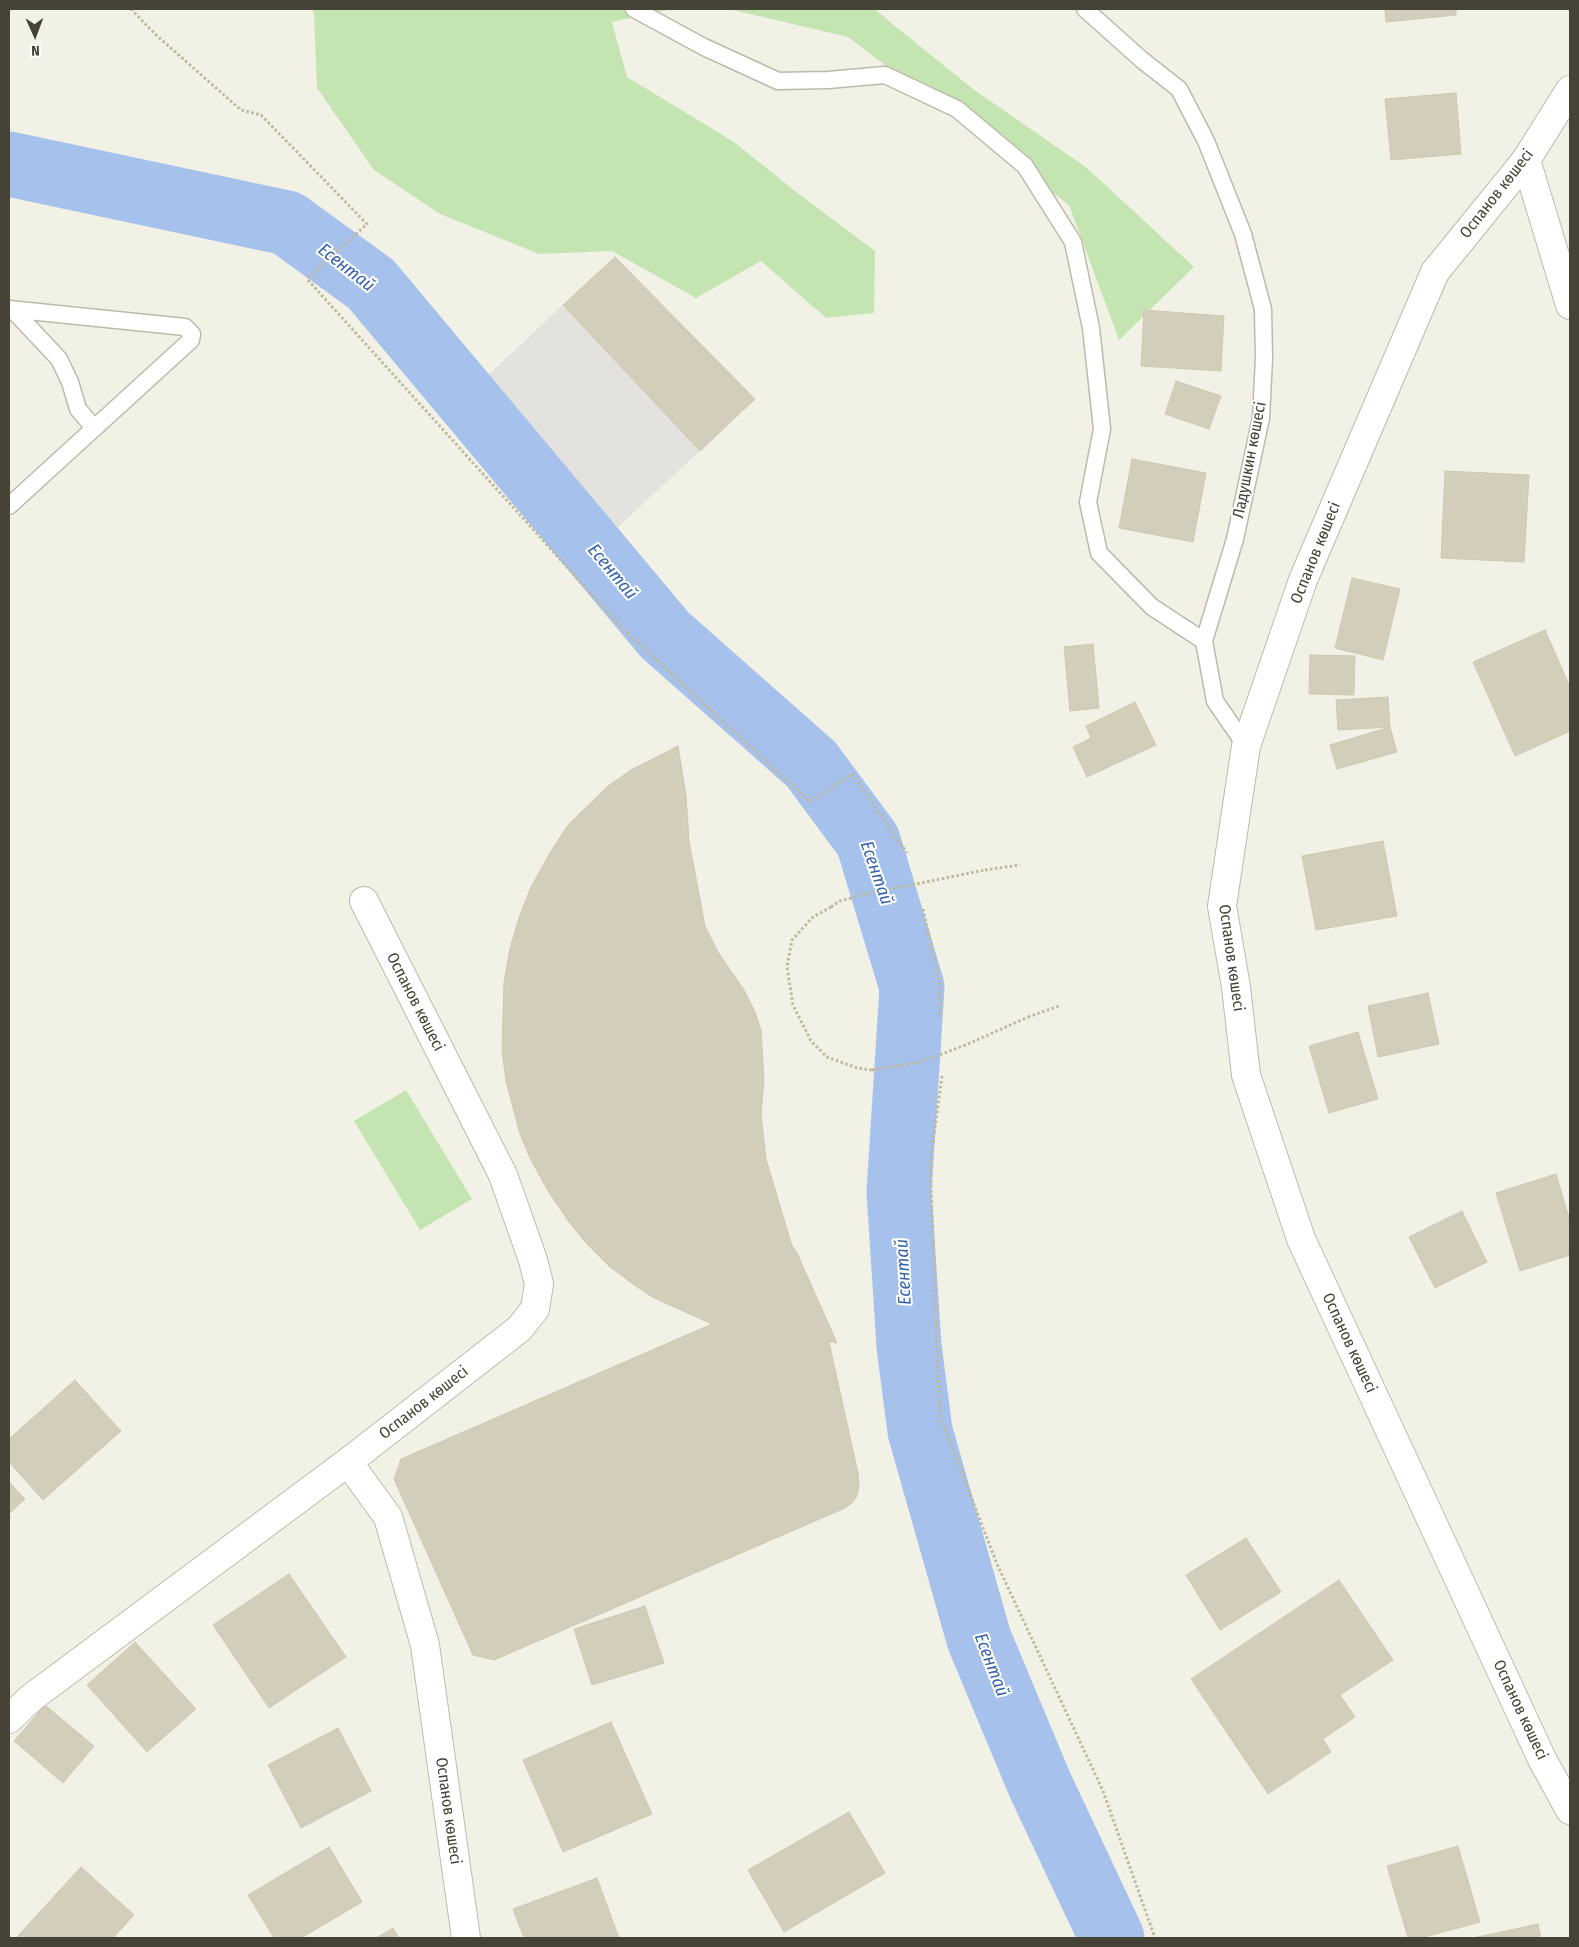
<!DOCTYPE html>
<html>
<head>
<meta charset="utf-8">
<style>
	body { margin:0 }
	#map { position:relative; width:1579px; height:1947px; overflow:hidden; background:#f2f1e6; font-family:"Fira Sans Condensed",sans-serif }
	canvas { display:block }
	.frame { position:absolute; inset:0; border:10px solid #454236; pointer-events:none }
	.north { position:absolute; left:10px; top:10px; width:50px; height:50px; -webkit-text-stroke:4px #fff; paint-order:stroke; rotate:178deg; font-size:14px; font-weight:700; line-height:20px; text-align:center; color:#454236 }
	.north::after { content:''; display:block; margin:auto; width:18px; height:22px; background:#454236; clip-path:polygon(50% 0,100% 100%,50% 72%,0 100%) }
</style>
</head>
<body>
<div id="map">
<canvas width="1579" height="1947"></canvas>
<div class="frame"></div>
<div class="north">N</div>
</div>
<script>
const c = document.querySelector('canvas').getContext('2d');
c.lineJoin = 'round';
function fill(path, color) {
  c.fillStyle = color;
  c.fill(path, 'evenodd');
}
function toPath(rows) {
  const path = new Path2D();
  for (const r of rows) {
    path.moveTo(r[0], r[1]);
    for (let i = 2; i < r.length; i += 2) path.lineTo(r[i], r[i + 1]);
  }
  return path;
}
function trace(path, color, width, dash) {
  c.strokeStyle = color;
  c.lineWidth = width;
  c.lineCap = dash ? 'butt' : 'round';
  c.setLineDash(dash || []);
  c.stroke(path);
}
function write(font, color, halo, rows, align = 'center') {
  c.font = font + ' "Fira Sans Condensed",sans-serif';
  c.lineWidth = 4;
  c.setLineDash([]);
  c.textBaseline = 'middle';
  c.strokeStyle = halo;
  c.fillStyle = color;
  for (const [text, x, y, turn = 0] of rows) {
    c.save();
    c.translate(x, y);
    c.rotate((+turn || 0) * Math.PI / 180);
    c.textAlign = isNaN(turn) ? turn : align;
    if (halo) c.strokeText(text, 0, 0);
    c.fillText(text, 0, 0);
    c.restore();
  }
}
fill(toPath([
	[312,9,672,9,612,22,627,77,734,142,795,191,875,251,874,313,826,318,761,261,696,298,612,251,539,254,440,214,374,170,317,88,314,13],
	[729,9,874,9,973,89,1087,168,1194,267,1119,340,1069,205,848,37],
	[406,1090,472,1199,420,1230,354,1121]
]), '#c4e5b1');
fill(toPath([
	[563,305,700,451,606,538,469,393]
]), '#e3e2de');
trace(toPath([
	[9,164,287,223,371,284,665,635,811,764,868,841,912,987,899,1192,909,1346,920,1431,979,1639,1040,1785,1112,1938]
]), '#a6c2ec', 65);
const building = toPath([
	[1385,9,1456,9,1456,15,1386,22,1385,9],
	[1456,93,1461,154,1391,160,1385,99,1456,93],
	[615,257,755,399,700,451,563,305,615,257],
	[1144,310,1224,316,1221,371,1141,366,1144,310],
	[1176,381,1221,396,1209,429,1165,414,1176,381],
	[1132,459,1206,473,1193,542,1119,528,1132,459],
	[1445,471,1529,475,1524,562,1441,558,1445,471],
	[1352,578,1400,589,1383,660,1335,648,1352,578],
	[1545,630,1570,687,1570,731,1515,756,1473,662,1545,630],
	[1093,644,1099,708,1070,711,1064,647,1093,644],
	[1310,655,1355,656,1354,695,1309,694,1310,655],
	[1388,697,1390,727,1338,730,1336,700,1388,697],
	[1135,702,1156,745,1087,777,1073,747,1091,738,1086,726,1135,702],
	[1390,727,1397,752,1337,769,1330,745,1390,727],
	[678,746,686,795,689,841,705,926,718,952,744,990,755,1012,761,1030,764,1080,761,1114,766,1159,792,1246,797,1253,837,1343,829,1342,858,1473,859,1486,857,1496,852,1503,845,1508,494,1660,473,1655,394,1479,401,1459,712,1324,652,1297,630,1282,609,1266,586,1243,569,1222,548,1191,530,1158,520,1134,506,1081,502,1050,504,982,510,948,520,915,531,887,550,853,568,825,608,786,631,770,678,746],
	[1383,841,1397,916,1316,930,1302,856,1383,841],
	[1428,993,1439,1044,1378,1057,1368,1006,1428,993],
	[1358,1032,1378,1099,1329,1113,1309,1046,1358,1032],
	[1556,1174,1570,1221,1570,1255,1520,1271,1496,1193,1556,1174],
	[1462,1211,1487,1262,1435,1288,1409,1237,1462,1211],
	[75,1380,121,1431,43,1500,9,1462,9,1439,75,1380],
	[9,1482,25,1499,9,1514,9,1482],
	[1246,1538,1281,1592,1220,1630,1186,1575,1246,1538],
	[289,1574,346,1657,269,1708,213,1625,289,1574],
	[1339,1580,1393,1660,1340,1695,1355,1717,1323,1739,1331,1752,1268,1794,1191,1679,1339,1580],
	[645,1606,664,1663,592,1685,574,1629,645,1606],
	[135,1642,196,1709,147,1752,87,1685,135,1642],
	[45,1705,94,1746,63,1783,14,1741,45,1705],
	[611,1722,652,1814,563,1852,523,1760,611,1722],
	[338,1728,371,1791,301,1828,268,1765,338,1728],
	[849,1812,885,1873,784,1932,748,1870,849,1812],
	[1458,1846,1480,1922,1421,1938,1408,1938,1387,1866,1458,1846],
	[329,1847,362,1902,301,1938,274,1938,248,1895,329,1847],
	[81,1867,134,1915,113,1938,16,1938,81,1867],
	[597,1878,619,1938,524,1938,513,1909,597,1878],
	[1538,1924,1541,1938,1473,1938,1538,1924],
	[393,1928,399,1938,376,1938,393,1928]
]);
fill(building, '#d3cebc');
trace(building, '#cec8b0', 1);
const service = toPath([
	[634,9,704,47,778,81,828,80,885,75,957,109,1025,166,1073,242,1091,328,1102,429,1088,502,1099,553,1152,607,1204,641],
	[1085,9,1142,60,1179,89,1206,141,1243,234,1263,309,1264,358,1261,418,1235,539,1204,641,1215,701,1246,746],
	[9,309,185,327,192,334,191,340,9,506],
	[12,309,59,359,70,382,78,409,94,428]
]);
const minor = toPath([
	[1526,160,1570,305],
	[364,901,503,1175,533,1260,539,1284,535,1309,519,1329,348,1462,388,1517,425,1645,466,1938],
	[9,1719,31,1698,348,1462]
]);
const tertiary = toPath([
	[1570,90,1526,160,1435,272,1303,580,1246,746,1222,906,1236,987,1246,1075,1301,1239,1542,1759,1570,1810]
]);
trace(service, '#bdbaaa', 19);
trace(minor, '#bdbaaa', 30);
trace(tertiary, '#bdbaaa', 30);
trace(toPath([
	[131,9,155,34,241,110,261,115,367,224,307,279,623,629,810,802,852,774,907,853],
	[985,870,1020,865],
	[831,907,813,917,792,940,787,967,793,1005,811,1041,827,1057,857,1068,872,1070],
	[923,909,939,980,940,1018],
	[1028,1017,1059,1006],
	[942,1076,930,1163,940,1416,997,1564,1103,1791,1155,1938]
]), '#beb89c', 3, [2.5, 2.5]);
trace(service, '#fff', 16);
trace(minor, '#fff', 28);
trace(tertiary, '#fff', 28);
trace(toPath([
	[831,907,840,901,866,894,985,870],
	[872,1070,921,1062,968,1044,1028,1017]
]), '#beb89c', 3, [2.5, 2.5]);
write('16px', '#454236', '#fff', [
	["Оспанов көшесі",1497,194,-52],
	["Ладушкин көшесі",1250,460,-79],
	["Оспанов көшесі",1316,553,-68],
	["Оспанов көшесі",1231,958,82],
	["Оспанов көшесі",415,1002,63],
	["Оспанов көшесі",1349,1343,65],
	["Оспанов көшесі",424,1403,-38],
	["Оспанов көшесі",1520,1710,65],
	["Оспанов көшесі",448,1811,82]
]);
write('italic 18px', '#3563ab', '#fff', [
	["Есентай",346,268,38],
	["Есентай",612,572,50],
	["Есентай",876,873,71],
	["Есентай",904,1272,-93],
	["Есентай",991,1665,69]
]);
</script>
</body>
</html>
